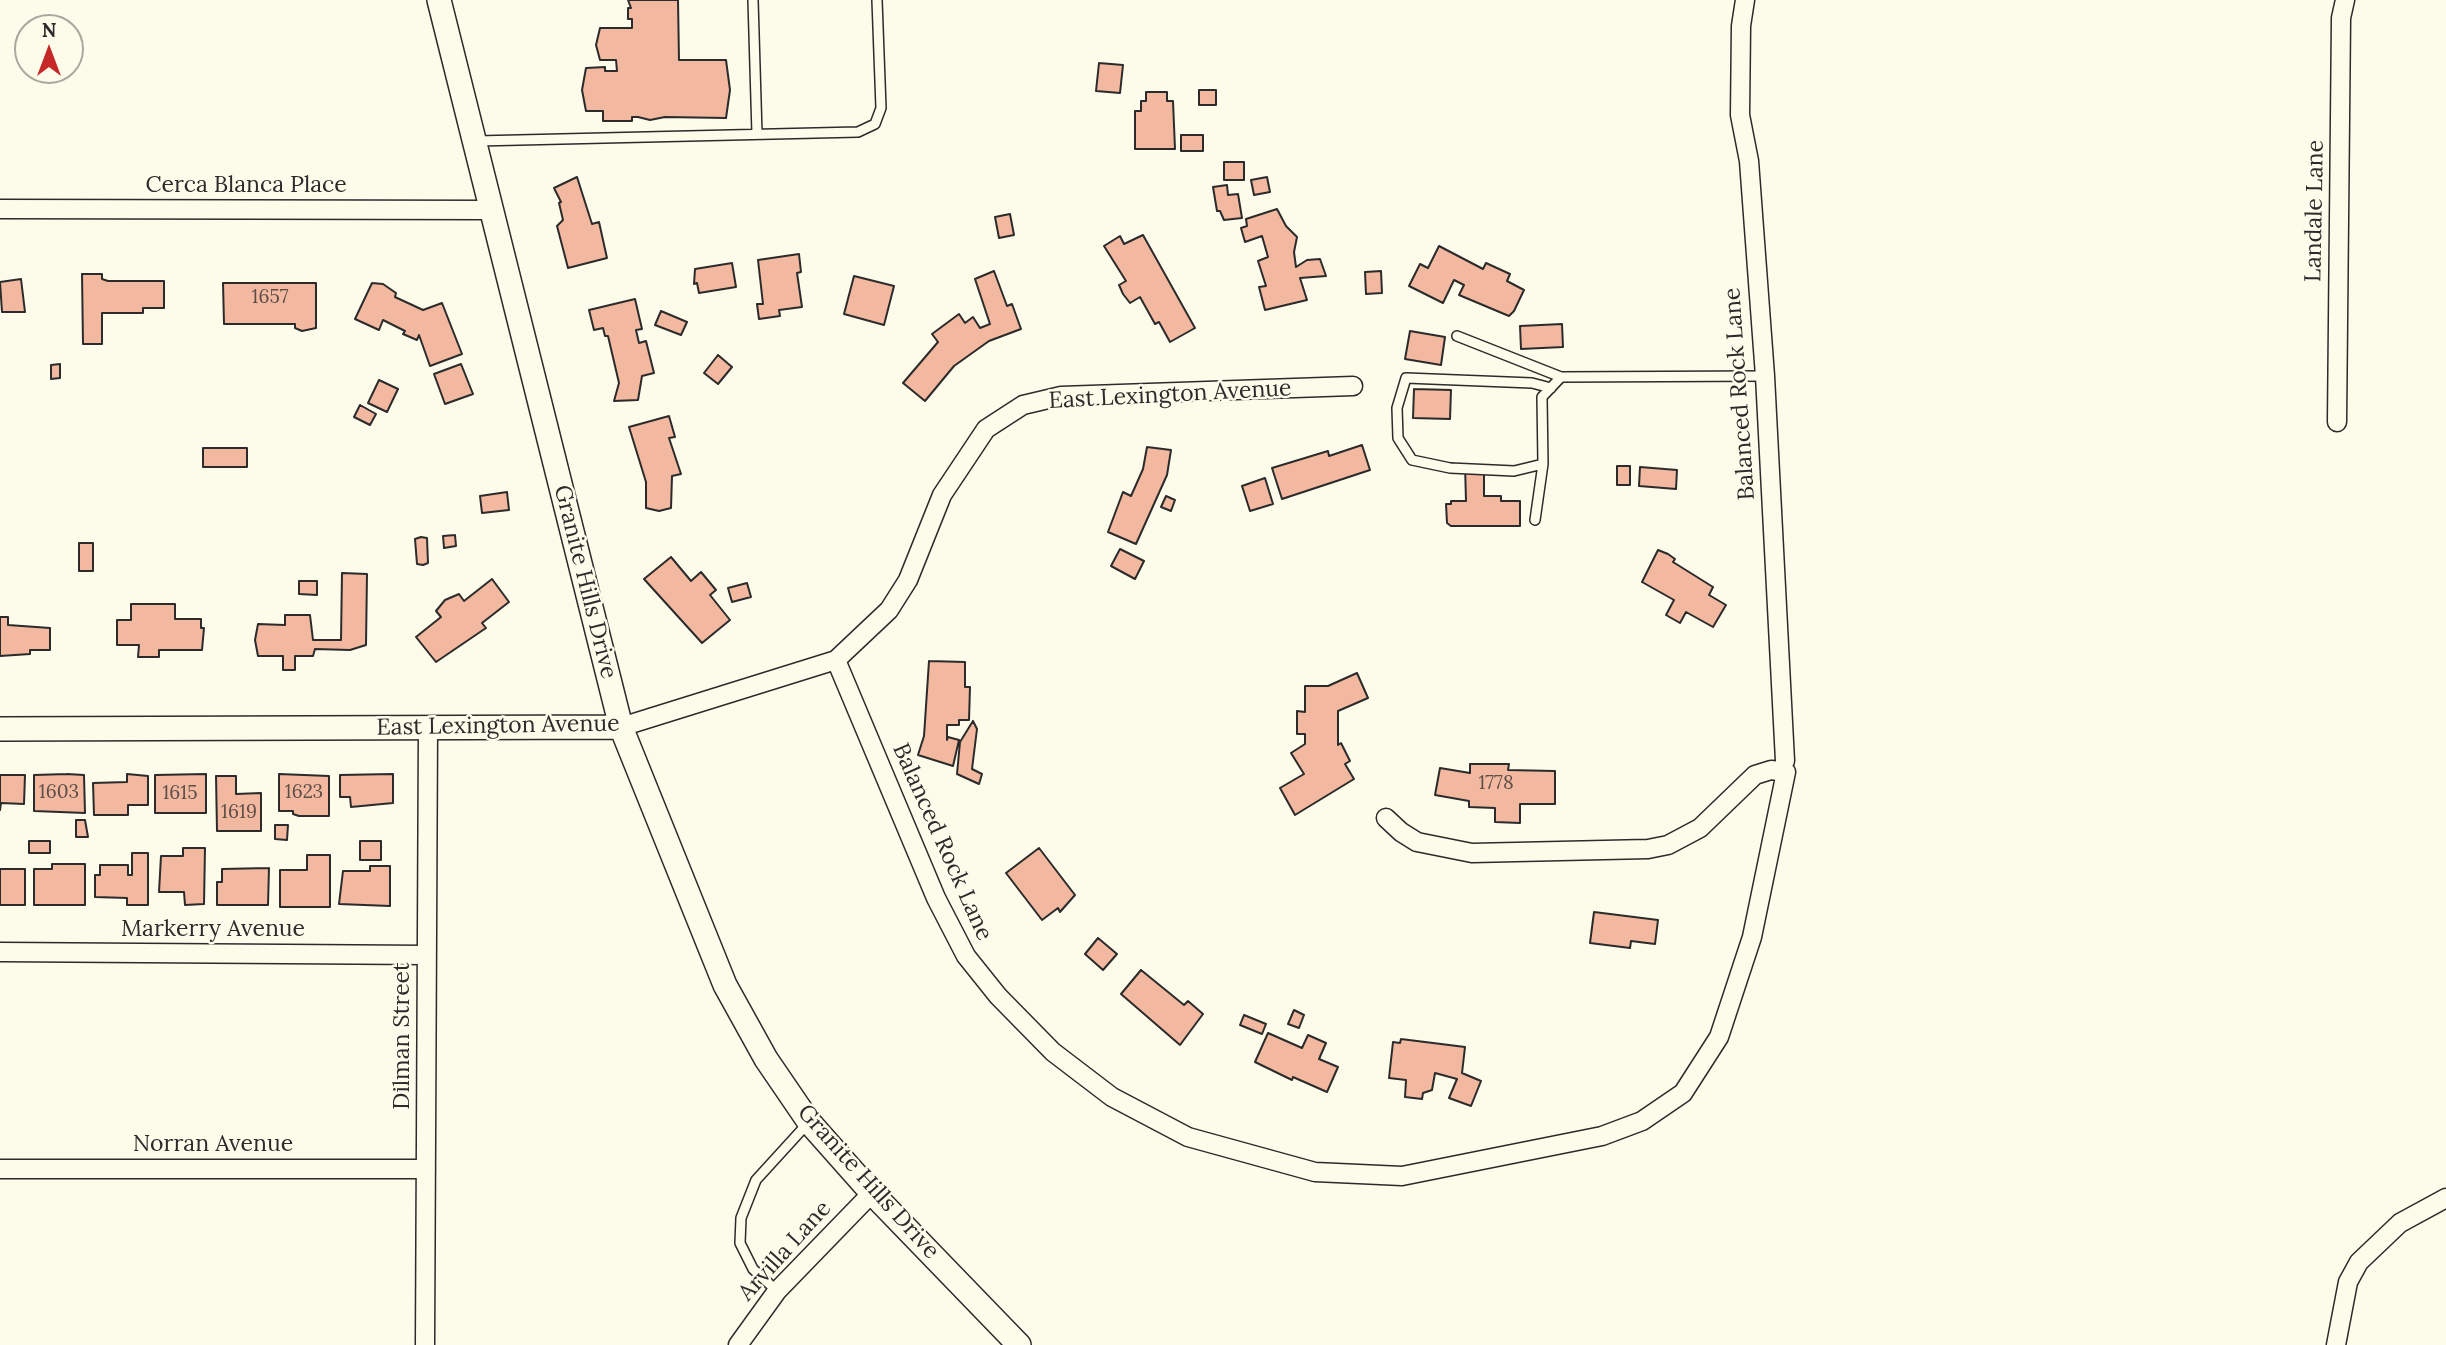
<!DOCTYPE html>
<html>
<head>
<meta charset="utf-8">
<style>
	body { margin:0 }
	#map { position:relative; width:2446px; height:1345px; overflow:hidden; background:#fdfbea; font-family:Lora,serif }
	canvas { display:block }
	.north { position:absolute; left:14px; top:14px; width:70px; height:70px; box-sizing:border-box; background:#fdfbea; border:2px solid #a9a89e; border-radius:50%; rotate:0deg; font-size:19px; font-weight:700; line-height:28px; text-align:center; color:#2b2b2b }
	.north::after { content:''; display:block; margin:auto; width:24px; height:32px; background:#c62828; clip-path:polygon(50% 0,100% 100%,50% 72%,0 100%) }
</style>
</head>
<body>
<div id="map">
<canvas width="2446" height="1345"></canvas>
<div class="north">N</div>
</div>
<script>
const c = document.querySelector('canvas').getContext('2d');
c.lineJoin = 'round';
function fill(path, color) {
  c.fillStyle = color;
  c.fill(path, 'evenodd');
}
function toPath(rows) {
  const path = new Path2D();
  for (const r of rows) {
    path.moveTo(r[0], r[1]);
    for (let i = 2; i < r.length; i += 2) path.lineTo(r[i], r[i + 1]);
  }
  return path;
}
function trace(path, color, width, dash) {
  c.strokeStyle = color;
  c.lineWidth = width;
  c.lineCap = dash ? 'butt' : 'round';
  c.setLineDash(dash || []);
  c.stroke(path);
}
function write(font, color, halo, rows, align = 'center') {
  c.font = font + ' Lora,serif';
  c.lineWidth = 5;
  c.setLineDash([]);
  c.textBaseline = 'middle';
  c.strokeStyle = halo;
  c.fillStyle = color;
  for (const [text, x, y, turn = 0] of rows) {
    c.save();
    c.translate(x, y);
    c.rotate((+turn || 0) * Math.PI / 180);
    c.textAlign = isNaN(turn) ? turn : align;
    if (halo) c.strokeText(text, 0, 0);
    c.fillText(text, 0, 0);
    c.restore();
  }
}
const building = toPath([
	[628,0,678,0,679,60,726,60,730,90,726,118,665,117,650,120,638,117,632,117,632,121,603,121,603,111,586,111,582,90,586,68,605,67,605,71,617,71,616,60,600,60,596,45,600,28,632,28,632,19,628,19,628,8,631,8,628,0],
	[1099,63,1123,65,1120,93,1096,91,1099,63],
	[1199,90,1216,90,1216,105,1199,105,1199,90],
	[1146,92,1167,92,1167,101,1173,101,1175,149,1135,149,1135,111,1141,111,1141,101,1146,101,1146,92],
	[1181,135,1203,135,1203,151,1181,151,1181,135],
	[1224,162,1244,162,1244,180,1224,180,1224,162],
	[577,177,592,224,599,222,607,258,568,268,557,226,563,220,559,203,561,202,554,188,577,177],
	[1267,177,1270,192,1254,195,1251,180,1267,177],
	[1227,185,1228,195,1238,194,1242,218,1224,220,1220,211,1217,211,1213,187,1227,185],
	[1277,209,1286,226,1297,237,1294,252,1296,267,1307,260,1320,259,1326,276,1300,278,1307,300,1265,310,1259,287,1266,286,1258,261,1268,257,1262,236,1245,242,1241,228,1247,226,1246,219,1277,209],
	[1010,214,1014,235,999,238,995,217,1010,214],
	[1143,235,1195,328,1170,342,1159,322,1155,324,1140,297,1130,303,1123,294,1119,285,1126,281,1104,246,1120,236,1124,244,1143,235],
	[1439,246,1483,269,1486,263,1510,274,1507,281,1524,290,1514,311,1509,316,1459,295,1464,285,1454,280,1443,303,1409,286,1420,264,1428,268,1439,246],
	[799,254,801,272,797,273,802,307,779,310,780,316,759,319,757,304,763,304,758,260,799,254],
	[732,263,736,287,699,293,697,283,694,284,695,269,732,263],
	[994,271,1007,306,1012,304,1021,329,989,341,954,366,925,401,903,383,938,342,932,334,959,314,965,323,973,317,980,328,990,324,975,279,994,271],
	[1381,271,1382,293,1366,294,1365,272,1381,271],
	[82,274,102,274,102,279,108,281,164,281,164,308,143,308,143,313,102,313,102,344,83,344,82,274],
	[854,276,894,286,884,325,844,314,854,276],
	[21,279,25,312,2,312,0,282,21,279],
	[223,283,316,283,316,328,302,331,295,328,295,324,224,324,223,283],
	[372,283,383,284,396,293,395,297,423,310,442,303,462,354,430,366,419,335,417,340,403,334,405,331,383,320,379,330,355,319,372,283],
	[635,299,642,329,636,330,639,343,646,341,654,373,642,376,638,400,614,401,619,383,608,336,605,336,603,328,594,330,589,310,635,299],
	[661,311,687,322,681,335,655,325,661,311],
	[1562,324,1563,347,1521,349,1520,326,1562,324],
	[1410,331,1445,337,1441,365,1405,359,1410,331],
	[718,355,732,367,718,384,704,373,718,355],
	[60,364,60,378,51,379,51,365,60,364],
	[461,364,473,394,445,404,434,374,461,364],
	[379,380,398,389,387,412,368,403,379,380],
	[1414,389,1451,390,1450,419,1413,418,1414,389],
	[360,405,376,414,370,425,354,417,360,405],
	[669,416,675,437,669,438,681,474,672,476,671,508,659,511,646,508,646,482,629,427,669,416],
	[1362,445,1370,470,1282,499,1272,468,1328,451,1329,456,1362,445],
	[1147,447,1171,450,1167,475,1136,544,1108,532,1123,492,1131,496,1143,469,1147,447],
	[203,448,247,448,247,467,203,467,203,448],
	[1465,465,1484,465,1484,496,1501,496,1501,501,1520,501,1520,526,1451,526,1447,523,1446,504,1451,504,1451,501,1466,501,1465,465],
	[1617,466,1630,466,1630,485,1617,485,1617,466],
	[1640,467,1677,470,1676,489,1639,486,1640,467],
	[1265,478,1273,504,1250,511,1242,486,1265,478],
	[507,492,509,510,482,513,480,496,507,492],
	[1166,496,1175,500,1171,511,1161,507,1166,496],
	[455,535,456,546,444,548,443,536,455,535],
	[421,537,427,538,428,563,423,565,417,564,415,539,421,537],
	[79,543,93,543,93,571,79,571,79,543],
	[1120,549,1144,561,1135,579,1111,566,1120,549],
	[1658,550,1668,554,1675,559,1673,562,1713,587,1709,595,1726,605,1713,627,1686,612,1680,623,1666,615,1674,600,1642,582,1658,550],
	[671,557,691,581,701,572,716,590,710,595,730,620,702,643,644,579,671,557],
	[342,573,367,574,366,645,350,650,315,649,313,656,295,656,295,670,283,670,283,656,258,656,255,640,258,624,285,625,285,615,310,615,313,640,341,640,342,573],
	[492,579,509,602,482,623,486,628,436,662,416,637,441,617,436,611,445,600,459,594,464,601,492,579],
	[299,581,317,581,317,595,299,594,299,581],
	[747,583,751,597,732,602,728,588,747,583],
	[131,604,175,604,175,619,201,619,201,628,204,628,202,650,159,650,159,657,138,657,139,645,117,645,117,620,131,620,131,604],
	[0,617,8,617,8,625,50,628,50,650,30,650,30,654,0,656,0,617],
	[929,661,965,662,965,687,970,687,969,720,959,720,959,725,947,725,947,740,948,737,959,740,953,766,918,755,924,736,929,661],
	[1357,673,1368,698,1338,711,1338,745,1341,743,1350,761,1345,764,1354,779,1295,815,1280,788,1304,774,1291,753,1305,744,1305,734,1297,734,1297,711,1305,712,1305,686,1328,686,1357,673],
	[973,721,977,729,972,769,982,774,979,784,957,774,960,742,973,721],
	[1470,764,1509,764,1508,770,1555,771,1555,804,1520,804,1520,823,1495,822,1495,808,1469,807,1469,801,1435,795,1440,768,1470,773,1470,764],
	[67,774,84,775,85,813,34,811,34,775,67,774],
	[127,774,148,776,148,805,128,805,128,815,94,815,93,783,127,782,127,774],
	[206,774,206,813,155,813,155,775,206,774],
	[279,774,329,776,329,816,299,816,293,814,293,811,279,811,279,774],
	[393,774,393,803,351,807,350,797,340,797,340,775,393,774],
	[0,775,25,775,24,804,1,803,0,810,0,775],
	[216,776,236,776,236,794,261,793,261,831,217,831,216,776],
	[76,820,85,820,88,837,76,837,76,820],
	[275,825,288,825,287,840,275,839,275,825],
	[29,841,50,841,50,853,29,853,29,841],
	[360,841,381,841,381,860,360,860,360,841],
	[183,848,205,848,204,904,185,905,184,892,159,892,161,856,183,856,183,848],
	[1039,848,1075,895,1060,912,1058,908,1042,920,1006,873,1039,848],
	[132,853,148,853,148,905,127,905,127,898,95,897,95,875,100,875,100,865,128,865,128,875,132,875,132,853],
	[307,855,330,855,330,907,280,907,280,870,307,870,307,855],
	[52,864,85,864,85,905,34,905,34,869,52,869,52,864],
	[370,866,390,866,390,906,339,904,343,871,370,871,370,866],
	[269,868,268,905,217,905,217,882,222,882,222,869,269,868],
	[0,869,25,869,25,905,0,905,0,869],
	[1594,912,1658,920,1655,944,1631,941,1630,948,1590,943,1594,912],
	[1098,938,1117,954,1103,970,1085,954,1098,938],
	[1141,970,1184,1005,1188,1001,1203,1014,1180,1045,1121,994,1141,970],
	[1294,1010,1304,1015,1299,1028,1288,1024,1294,1010],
	[1244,1015,1266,1024,1262,1034,1240,1025,1244,1015],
	[1268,1033,1302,1048,1308,1035,1326,1043,1319,1059,1338,1067,1327,1092,1293,1077,1292,1080,1255,1062,1268,1033],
	[1401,1039,1465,1047,1462,1073,1481,1081,1471,1106,1449,1098,1457,1079,1435,1073,1432,1090,1423,1093,1422,1099,1405,1097,1406,1080,1389,1078,1393,1042,1400,1043,1401,1039]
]);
fill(building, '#f2b8a0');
trace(building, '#2b2b2b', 2);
const service = toPath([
	[753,0,757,134],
	[477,141,858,132,875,124,881,108,877,0],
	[1457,336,1561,377,1765,376],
	[1543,464,1514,471,1450,468,1412,460,1398,438,1397,408,1406,378,1532,383,1551,388],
	[1535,520,1543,464,1542,397,1561,377],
	[777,1291,753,1269,740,1243,741,1218,756,1180,808,1123]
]);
const minor = toPath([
	[1745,0,1741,26,1740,115,1749,161,1765,376,1785,761],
	[0,209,492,210],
	[2337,422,2341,18,2345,0],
	[836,660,936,898,966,956,998,996,1053,1052,1112,1097,1188,1137,1315,1172,1402,1176,1602,1136,1642,1121,1683,1093,1719,1037,1752,937,1786,772,1771,770,1755,775,1700,828,1668,845,1648,849,1472,853,1417,842,1401,832,1386,818],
	[621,727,836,660,889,610,908,580,942,495,986,429,1023,405,1061,396,1353,386],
	[0,952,426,955],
	[0,1169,426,1169],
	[425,1345,428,727],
	[738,1345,777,1291,872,1193],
	[2336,1345,2348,1282,2359,1262,2400,1223,2446,1198]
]);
const tertiary = toPath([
	[439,0,621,727,725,985,766,1059,809,1122,872,1193,1019,1345],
	[0,729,621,727]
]);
trace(service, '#2b2b2b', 12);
trace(minor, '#2b2b2b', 21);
trace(tertiary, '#2b2b2b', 26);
trace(service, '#fdfbea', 9);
trace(minor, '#fdfbea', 18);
trace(tertiary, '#fdfbea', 23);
write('19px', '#5d4e48', null, [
	["1657",270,298],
	["1778",1496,784],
	["1603",59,793],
	["1623",304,793],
	["1615",180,794],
	["1619",239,813]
]);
write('23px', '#2b2b2b', '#fdfbea', [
	["Cerca Blanca Place",246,185],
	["Landale Lane",2315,211,-89],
	["Balanced Rock Lane",1740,394,-94],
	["East Lexington Avenue",1170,395,-3],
	["Granite Hills Drive",585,582,76],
	["East Lexington Avenue",498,726,-1],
	["Balanced Rock Lane",942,842,66],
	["Markerry Avenue",213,929],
	["Dilman Street",402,1036,-90],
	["Norran Avenue",213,1144],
	["Granite Hills Drive",868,1182,48],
	["Arvilla Lane",785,1251,-48]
]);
</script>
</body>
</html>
